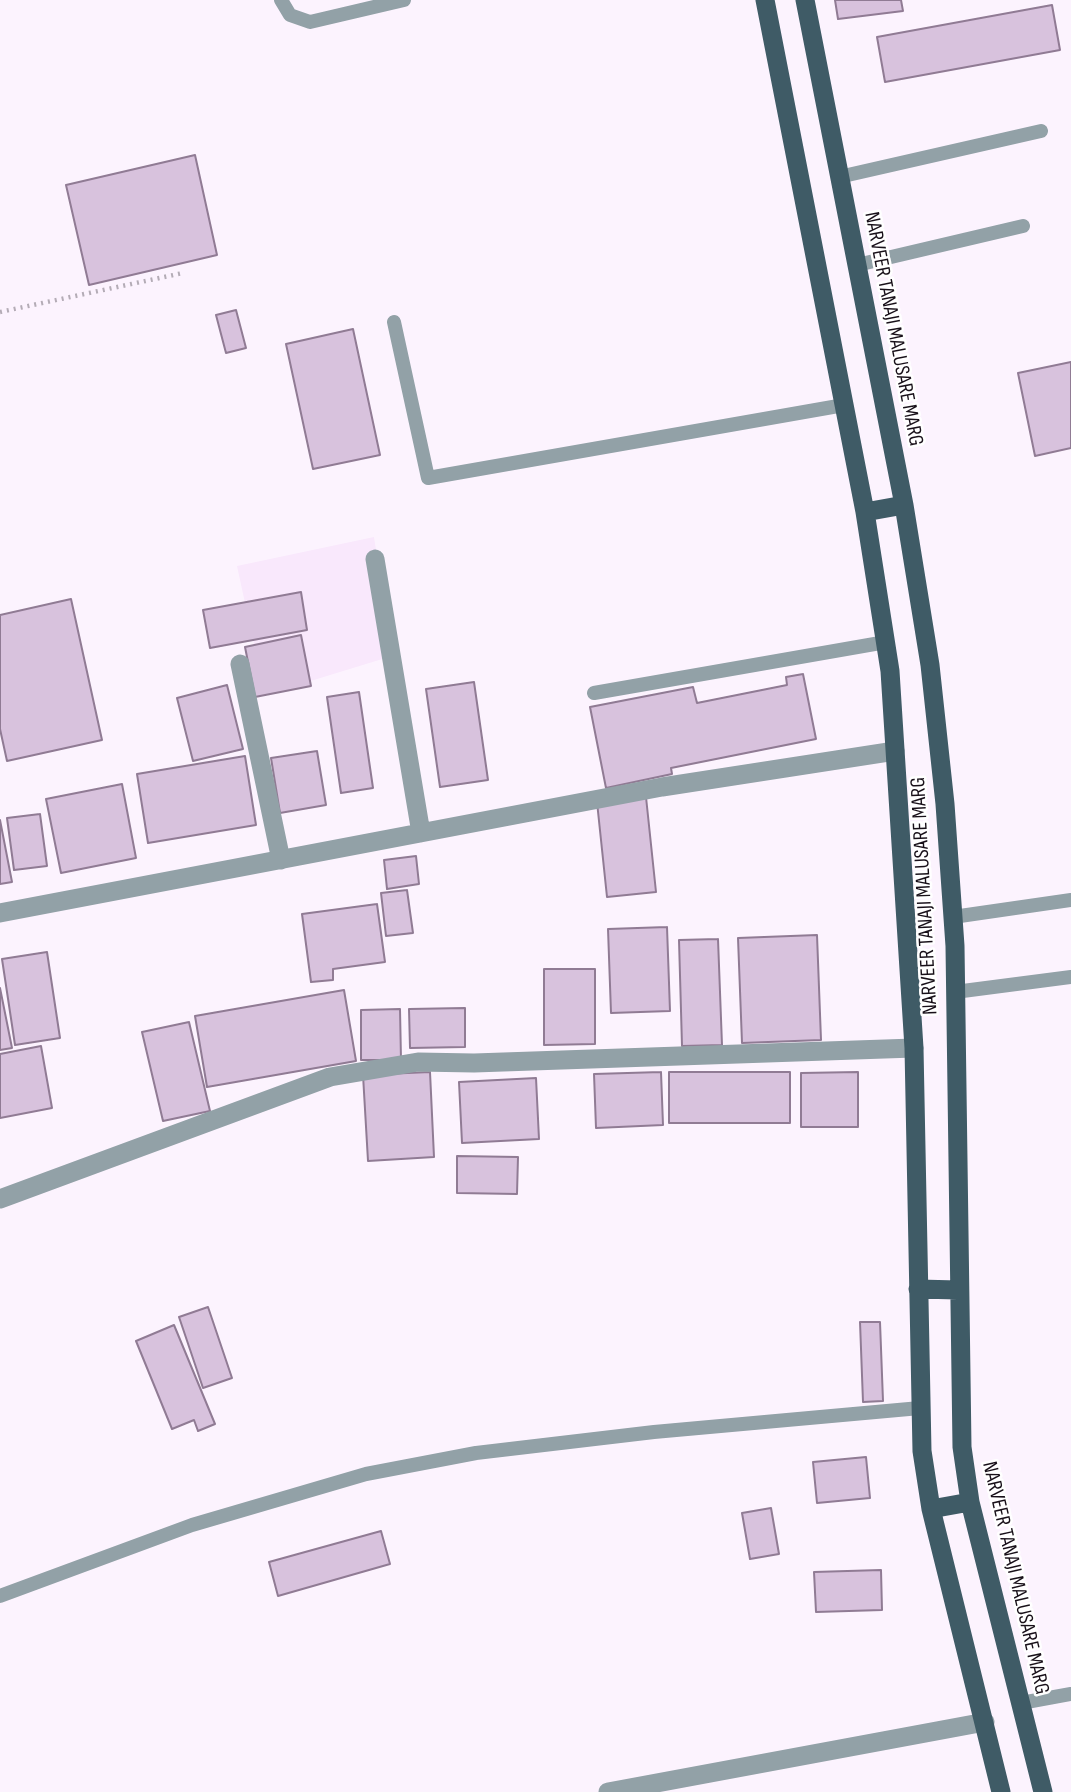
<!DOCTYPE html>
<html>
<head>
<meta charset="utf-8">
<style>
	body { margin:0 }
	canvas { display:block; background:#fcf3fe }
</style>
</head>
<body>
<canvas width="1071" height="1792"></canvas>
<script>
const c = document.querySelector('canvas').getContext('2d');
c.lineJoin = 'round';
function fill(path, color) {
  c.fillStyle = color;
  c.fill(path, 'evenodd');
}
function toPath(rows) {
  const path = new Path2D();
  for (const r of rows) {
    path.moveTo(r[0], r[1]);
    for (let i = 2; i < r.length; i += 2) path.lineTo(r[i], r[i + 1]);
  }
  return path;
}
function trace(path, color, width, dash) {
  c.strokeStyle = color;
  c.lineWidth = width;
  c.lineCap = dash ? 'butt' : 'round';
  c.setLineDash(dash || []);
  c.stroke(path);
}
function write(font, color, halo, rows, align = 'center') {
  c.font = font + ' "Sofia Sans Condensed",sans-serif';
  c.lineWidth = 5;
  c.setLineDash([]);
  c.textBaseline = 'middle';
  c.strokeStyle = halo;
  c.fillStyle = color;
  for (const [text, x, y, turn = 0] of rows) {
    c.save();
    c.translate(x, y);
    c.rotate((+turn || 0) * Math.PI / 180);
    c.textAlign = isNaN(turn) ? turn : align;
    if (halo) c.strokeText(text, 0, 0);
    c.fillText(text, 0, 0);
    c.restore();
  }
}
fill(toPath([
	[374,537,392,656,265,695,237,566]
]), '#f9e8fc');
const building = toPath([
	[835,0,901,0,903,11,838,19,835,0],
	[1052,5,1060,50,885,82,877,37,1052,5],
	[195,155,217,255,89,285,66,185,195,155],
	[236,310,246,348,226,353,216,315,236,310],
	[353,329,380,455,313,469,286,344,353,329],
	[1071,362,1071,448,1035,456,1018,373,1071,362],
	[301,592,307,630,210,648,203,610,301,592],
	[71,599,102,740,7,761,0,729,0,615,71,599],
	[301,635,311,686,255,697,245,647,301,635],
	[803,674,816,739,671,768,672,774,606,788,590,707,693,687,697,703,787,685,786,677,803,674],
	[474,682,488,780,440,787,426,689,474,682],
	[227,685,243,749,193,761,177,698,227,685],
	[359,692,373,788,341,793,327,697,359,692],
	[317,751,326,805,280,813,271,758,317,751],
	[245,756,256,825,148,843,137,774,245,756],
	[122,784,136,858,61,873,46,799,122,784],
	[646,797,656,892,607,897,597,802,646,797],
	[40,814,47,866,14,870,7,818,40,814],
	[0,820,12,882,0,884,0,820],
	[416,856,419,884,387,889,384,860,416,856],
	[407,890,413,933,386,936,381,893,407,890],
	[377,904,385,962,333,969,333,980,311,982,302,914,377,904],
	[667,927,670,1011,611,1013,608,929,667,927],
	[817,935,821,1040,742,1043,738,938,817,935],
	[718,939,722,1045,682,1046,679,940,718,939],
	[47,952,60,1038,15,1045,2,959,47,952],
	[544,969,595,969,595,1044,544,1045,544,969],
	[0,988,12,1048,0,1050,0,988],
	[344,990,356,1061,207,1087,195,1016,344,990],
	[465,1008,465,1047,410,1048,409,1009,465,1008],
	[400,1009,401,1060,361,1060,361,1010,400,1009],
	[189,1022,210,1111,163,1121,142,1032,189,1022],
	[41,1046,52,1108,0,1118,0,1054,41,1046],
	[430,1072,434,1157,368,1161,363,1075,430,1072],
	[661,1072,663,1125,596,1128,594,1074,661,1072],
	[669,1072,790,1072,790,1123,669,1123,669,1072],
	[858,1072,858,1127,801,1127,801,1073,858,1072],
	[536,1078,539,1139,462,1143,459,1082,536,1078],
	[457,1156,518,1157,517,1194,457,1193,457,1156],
	[208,1307,232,1378,203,1388,179,1317,208,1307],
	[860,1322,880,1322,883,1401,863,1402,860,1322],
	[174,1325,215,1424,198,1431,194,1420,172,1429,136,1341,174,1325],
	[866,1457,870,1498,817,1503,813,1462,866,1457],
	[771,1508,779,1554,750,1559,742,1513,771,1508],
	[381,1531,390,1564,278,1596,269,1562,381,1531],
	[881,1570,882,1610,816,1612,814,1572,881,1570]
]);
fill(building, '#d8c2dd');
trace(building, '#907b94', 2);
trace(toPath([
	[0,312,183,273]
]), '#b4acb6', 4.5, [2, 5]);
trace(toPath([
	[281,0,290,15,310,22,404,0],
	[839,177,1041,131],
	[857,265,1023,226],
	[394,322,428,478,844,405],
	[594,693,886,642],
	[953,917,1071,900],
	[955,992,1071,977],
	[0,1596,192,1525,366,1474,476,1453,654,1432,920,1408],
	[1021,1703,1071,1694]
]), '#92a1a7', 14);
trace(toPath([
	[375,559,421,833],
	[240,664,281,860],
	[0,913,662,787,895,751],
	[0,1199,330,1077,418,1062,474,1063,914,1048],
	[608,1792,985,1722]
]), '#92a1a7', 19);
trace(toPath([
	[765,0,865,512,890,671,914,1048,922,1451,931,1509,1001,1792],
	[805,0,904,505,930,665,945,804,955,946,962,1447,970,1502,1043,1792],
	[865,512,904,505],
	[918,1289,958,1290],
	[931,1509,970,1502]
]), '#3f5b66', 19);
write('21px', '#181019', '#fff', [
	["NARVEER TANAJI MALUSARE MARG",893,329,79],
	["NARVEER TANAJI MALUSARE MARG",925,896,-93],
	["NARVEER TANAJI MALUSARE MARG",1015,1578,77]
]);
</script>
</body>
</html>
